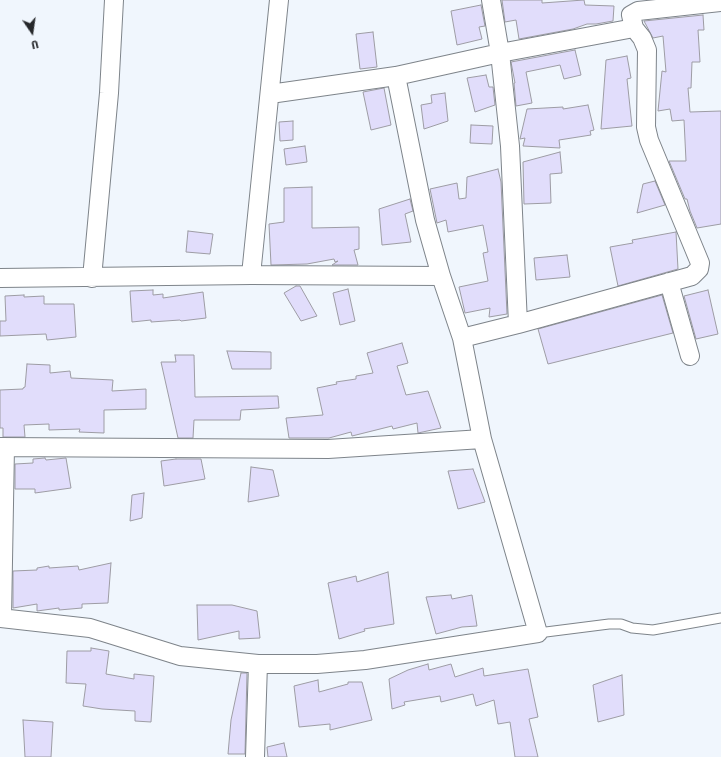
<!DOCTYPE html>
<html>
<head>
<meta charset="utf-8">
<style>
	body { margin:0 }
	#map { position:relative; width:721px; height:757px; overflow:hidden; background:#f0f6fd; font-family:"Fira Sans Condensed",sans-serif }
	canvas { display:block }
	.north { position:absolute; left:12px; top:12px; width:40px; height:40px; -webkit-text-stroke:3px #f0f6fd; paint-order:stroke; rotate:167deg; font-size:11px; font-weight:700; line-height:16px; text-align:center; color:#26282b }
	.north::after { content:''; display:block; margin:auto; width:14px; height:18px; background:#26282b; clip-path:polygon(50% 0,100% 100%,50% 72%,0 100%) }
</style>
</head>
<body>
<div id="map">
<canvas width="721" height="757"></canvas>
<div class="north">U</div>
</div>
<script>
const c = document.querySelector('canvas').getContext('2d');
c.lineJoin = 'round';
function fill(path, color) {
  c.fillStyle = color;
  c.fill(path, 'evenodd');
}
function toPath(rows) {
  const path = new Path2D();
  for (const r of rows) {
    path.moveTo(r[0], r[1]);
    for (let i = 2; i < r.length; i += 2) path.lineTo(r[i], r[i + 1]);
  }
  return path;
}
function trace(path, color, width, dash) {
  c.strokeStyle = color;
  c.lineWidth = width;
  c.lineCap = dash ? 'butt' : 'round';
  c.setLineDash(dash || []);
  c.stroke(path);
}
const building = toPath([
	[502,0,542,0,542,3,584,0,585,5,614,6,613,21,596,24,587,24,573,29,519,39,516,20,505,22,502,0],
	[481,5,485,26,479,27,482,39,457,45,451,11,481,5],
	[703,15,704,30,698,30,700,62,692,62,691,88,688,88,690,112,721,111,721,224,697,228,690,211,687,199,685,199,669,161,686,161,684,120,672,121,670,109,658,111,662,71,666,72,663,36,653,38,644,21,703,15],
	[373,32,377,67,360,69,356,34,373,32],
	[575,50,581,75,564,79,560,65,526,72,532,103,516,106,514,83,515,83,511,62,575,50],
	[627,56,631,78,627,79,632,126,601,129,606,60,627,56],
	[486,75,489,87,493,87,495,105,475,112,467,78,486,75],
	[384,88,391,125,371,130,363,92,384,88],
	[445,93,448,121,424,129,421,105,432,103,431,95,445,93],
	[588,105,594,130,590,131,591,135,559,140,560,148,523,146,525,138,520,139,527,109,563,107,563,109,588,105],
	[293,121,293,140,280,141,279,122,293,121],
	[471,125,493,126,492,144,470,143,471,125],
	[305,146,307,162,286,165,284,149,305,146],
	[560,152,562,173,550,174,551,203,524,204,523,162,560,152],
	[498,169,501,182,507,314,489,317,490,308,465,313,459,287,488,281,483,253,488,252,483,225,448,232,446,220,437,223,430,189,457,183,459,199,466,198,467,177,498,169],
	[655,181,665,205,637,213,643,184,655,181],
	[312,187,312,228,359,227,359,249,354,250,358,265,332,265,338,261,335,262,334,259,307,264,271,265,269,224,284,222,284,188,312,187],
	[410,199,413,211,405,214,411,242,382,245,379,209,410,199],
	[188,231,213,234,210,254,186,252,188,231],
	[676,232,678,269,618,286,610,247,633,243,632,240,676,232],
	[567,255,570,277,536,280,534,258,567,255],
	[296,286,300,286,317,316,301,321,284,293,296,286],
	[348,289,355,321,340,325,333,293,348,289],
	[153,290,153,295,163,294,163,298,203,292,206,318,181,321,180,320,151,322,151,320,132,322,130,291,153,290],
	[708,290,718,334,696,339,684,296,708,290],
	[24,295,24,297,44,296,44,304,74,304,76,337,47,340,46,334,0,336,0,321,6,321,5,296,24,295],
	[662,295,673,333,548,364,538,329,662,295],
	[402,343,408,363,397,366,406,395,428,391,441,428,418,433,417,423,393,429,392,426,352,436,351,432,329,438,289,438,286,418,323,415,317,388,337,384,336,382,356,379,356,376,373,373,367,353,402,343],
	[227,351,271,352,271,369,232,369,227,351],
	[175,355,194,355,195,397,278,396,279,408,241,410,240,420,194,420,193,438,178,438,161,362,176,362,175,355],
	[27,364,50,365,50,373,70,371,71,378,113,380,112,391,146,389,146,409,104,410,104,433,79,432,80,429,49,430,49,424,24,425,25,437,3,437,3,428,0,428,0,390,23,389,23,388,25,387,27,364],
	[45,458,46,460,66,458,71,488,35,493,35,489,15,489,15,464,33,463,33,459,45,458],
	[176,459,201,459,205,479,164,486,161,461,176,459],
	[251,467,273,470,279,496,248,502,251,467],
	[473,469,485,502,458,509,448,471,473,469],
	[144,493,142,518,130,521,132,495,144,493],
	[111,563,108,603,82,604,82,608,59,610,59,608,37,611,37,604,13,608,13,571,37,570,37,568,49,566,49,568,78,566,79,570,111,563],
	[388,572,394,624,364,629,365,631,339,639,328,583,356,576,357,582,388,572],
	[451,595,452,599,472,595,477,626,462,627,436,634,426,597,451,595],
	[197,605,232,605,257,611,260,638,239,639,239,631,198,640,197,605],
	[91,648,109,651,106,674,134,679,134,674,154,676,151,722,135,721,135,711,102,709,83,706,86,684,66,683,67,651,91,651,91,648],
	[428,664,429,670,451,664,455,677,483,668,484,676,528,669,538,717,529,719,538,757,515,757,510,722,498,724,494,700,476,706,473,694,441,702,440,696,404,702,405,705,392,709,389,679,408,670,428,664],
	[241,673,247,673,245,754,228,754,231,720,241,673],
	[622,675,624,715,598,722,593,685,622,675],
	[318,680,319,692,348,684,348,682,362,682,372,720,330,730,330,724,299,727,294,686,318,680],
	[23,720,53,722,51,757,25,757,23,720],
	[284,743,287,757,268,757,267,747,284,743]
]);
fill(building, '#e1ddfb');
trace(building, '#9d9ca4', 1);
const service = toPath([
	[538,633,609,624,621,624,632,628,653,630,721,618]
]);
const minor = toPath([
	[270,94,396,76,500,53,634,28,631,15,638,11,721,2],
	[251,275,279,0],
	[0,278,251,275,441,276],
	[92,278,109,93,114,0],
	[669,282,690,356],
	[518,324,692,276,699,269,700,263,649,140,646,127,647,50,642,38,634,28],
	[462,338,518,324,510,146,500,53,491,0],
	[0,447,328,449,482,439],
	[0,618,90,628,180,656,258,664,317,664,365,660,538,633,482,439,462,338,441,276,425,220,396,76],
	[2,618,5,447],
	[255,757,258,664]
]);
trace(service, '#7e848a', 11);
trace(minor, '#7e848a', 20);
trace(service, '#fff', 9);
trace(minor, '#fff', 18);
</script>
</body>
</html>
